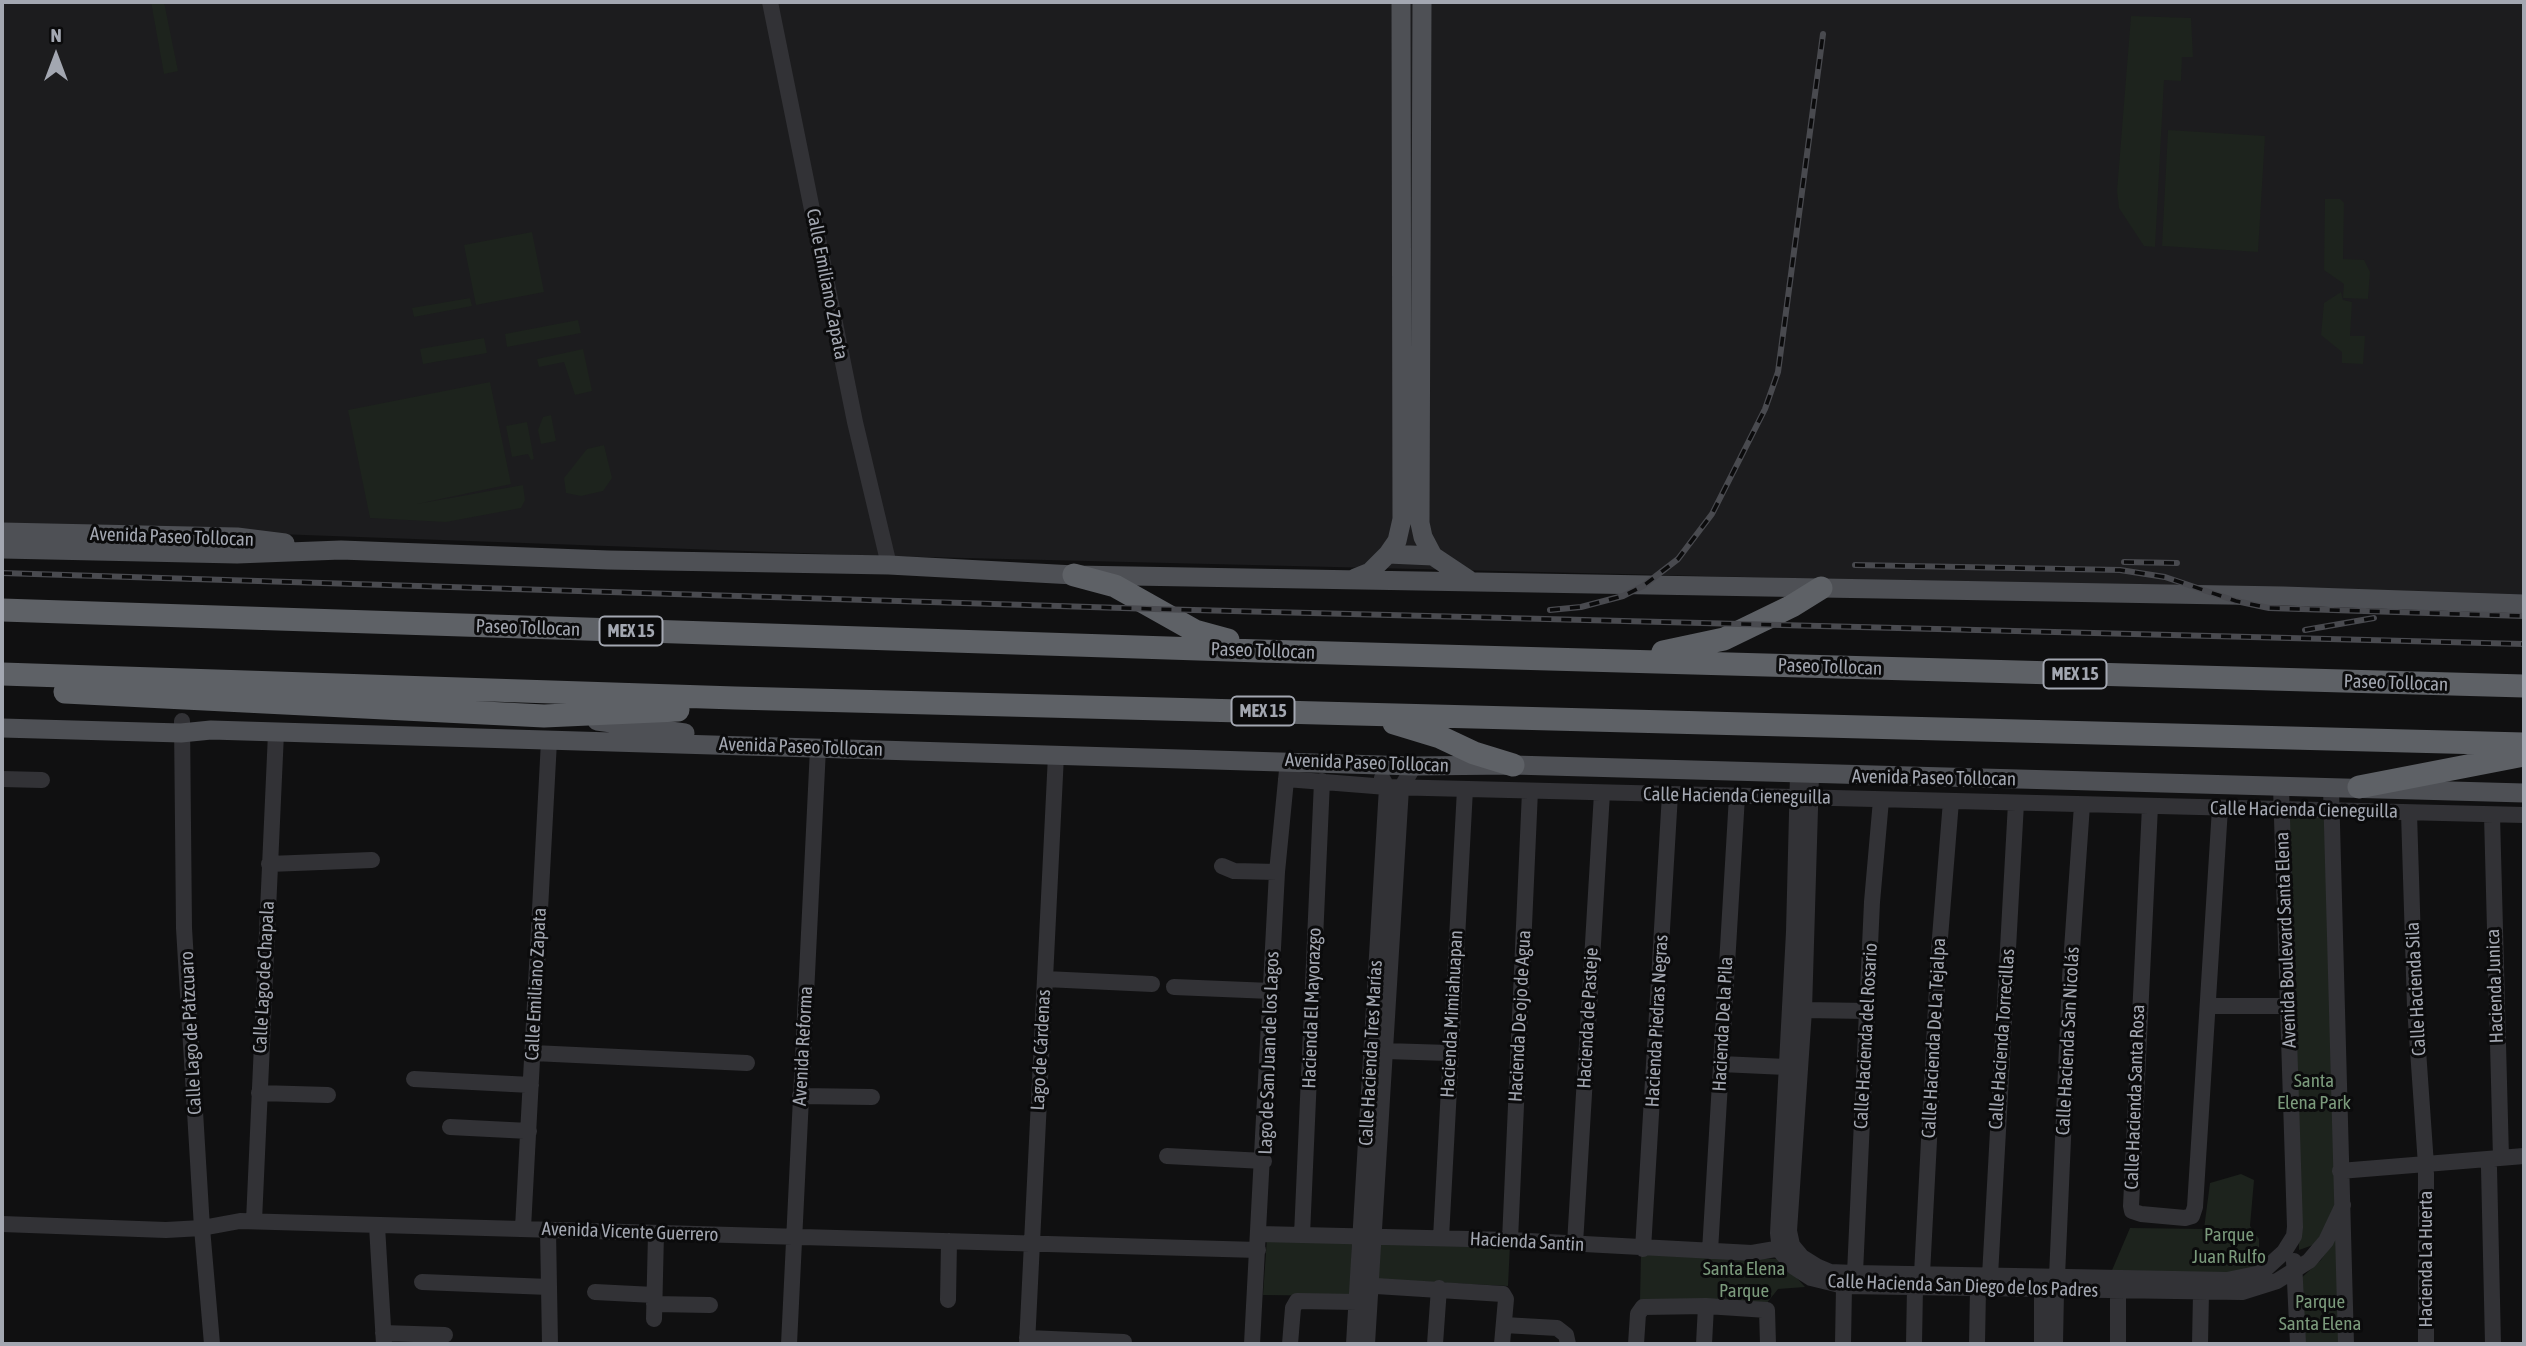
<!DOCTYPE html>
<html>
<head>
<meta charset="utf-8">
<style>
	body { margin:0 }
	#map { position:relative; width:2526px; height:1346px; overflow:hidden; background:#101011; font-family:"Asap Condensed",sans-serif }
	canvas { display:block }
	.frame { position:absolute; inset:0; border:4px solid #a3a7b1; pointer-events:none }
	.north { position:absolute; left:21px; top:21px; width:70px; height:70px; -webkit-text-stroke:5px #0b0b0c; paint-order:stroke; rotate:0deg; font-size:19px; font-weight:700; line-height:28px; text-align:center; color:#a3a7b1 }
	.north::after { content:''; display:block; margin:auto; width:24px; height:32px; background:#a3a7b1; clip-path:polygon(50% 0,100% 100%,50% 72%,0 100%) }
</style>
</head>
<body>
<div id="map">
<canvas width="2526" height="1346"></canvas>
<div class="frame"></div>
<div class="north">N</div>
</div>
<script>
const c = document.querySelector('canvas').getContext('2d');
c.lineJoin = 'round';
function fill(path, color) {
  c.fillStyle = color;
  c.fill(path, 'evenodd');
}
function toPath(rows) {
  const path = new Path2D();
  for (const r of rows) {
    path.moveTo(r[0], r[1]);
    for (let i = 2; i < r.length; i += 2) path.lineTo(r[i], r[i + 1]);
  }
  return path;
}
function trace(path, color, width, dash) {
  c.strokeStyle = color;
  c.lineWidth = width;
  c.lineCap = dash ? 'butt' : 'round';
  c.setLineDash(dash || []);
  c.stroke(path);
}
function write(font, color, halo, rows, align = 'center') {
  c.font = font + ' "Asap Condensed",sans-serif';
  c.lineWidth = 6;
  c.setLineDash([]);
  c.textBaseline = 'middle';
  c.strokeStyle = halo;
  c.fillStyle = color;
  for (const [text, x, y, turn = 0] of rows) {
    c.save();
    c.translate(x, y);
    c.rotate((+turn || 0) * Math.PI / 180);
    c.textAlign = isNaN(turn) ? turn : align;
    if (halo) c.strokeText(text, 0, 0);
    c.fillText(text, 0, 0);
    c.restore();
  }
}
fill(toPath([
	[2,2,2524,2,2524,596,882,556,2,524]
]), '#1c1c1e');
fill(toPath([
	[151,2,164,2,178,71,164,74],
	[2131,16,2191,18,2193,57,2182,57,2181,81,2164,80,2155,247,2144,246,2119,208,2117,191],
	[2168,130,2265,136,2258,252,2162,246],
	[2325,199,2340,199,2344,203,2343,259,2364,260,2370,272,2368,299,2343,298,2344,284,2324,270],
	[532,232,544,292,476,305,464,245],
	[2341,292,2343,300,2352,302,2350,336,2365,336,2363,364,2342,363,2342,352,2321,335,2324,303],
	[470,298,472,306,414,317,412,308],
	[578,320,581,333,507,347,505,334],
	[484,338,487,353,423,364,420,349],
	[583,349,592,391,575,395,564,362,539,367,537,359],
	[490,382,511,484,417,504,523,485,525,500,521,508,446,522,370,518,348,410],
	[551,415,556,441,541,444,538,430,543,417],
	[527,422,534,459,531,460,528,454,512,457,506,426],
	[604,445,612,478,603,491,581,496,566,493,564,478,587,449],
	[2287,815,2327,815,2336,1199,2332,1221,2313,1245,2299,1250],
	[2241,1174,2254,1180,2250,1226,2259,1239,2259,1266,2239,1273,2110,1275,2130,1228,2204,1229,2210,1183],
	[2341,1230,2341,1344,2301,1344,2298,1281,2321,1260],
	[1267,1238,1352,1239,1351,1296,1263,1295],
	[1376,1238,1510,1244,1508,1286,1373,1279],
	[1641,1254,1780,1259,1805,1287,1778,1289,1766,1304,1640,1300]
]), '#1d231d');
trace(toPath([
	[770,2,855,422,889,565],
	[182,721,184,928,202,1228,212,1344],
	[1798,774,1794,932,1778,1233,1780,1251,1794,1267,1811,1278,1844,1286,2242,1292,2277,1281,2309,1261,2326,1241,2343,1205],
	[1811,775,1804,1010,1789,1231,1792,1245,1802,1257,1818,1267,1830,1272,1855,1273,2227,1280,2261,1273,2284,1252,2294,1236,2295,1227,2281,787],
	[2,779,42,780],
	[1286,779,1387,787,2524,815],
	[2331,788,2346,1344],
	[2150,806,2131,1206,2132,1211,2141,1214,2185,1218,2192,1216,2195,1207,2220,808],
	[2409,813,2415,1007,2426,1165],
	[2492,815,2501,1158],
	[269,864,372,860],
	[1222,866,1234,871,1277,872],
	[1045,979,1152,984],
	[1174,987,1271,991],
	[2208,1006,2289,1006],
	[1804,1010,1867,1011],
	[1385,1051,1449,1053],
	[533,1053,747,1063],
	[1721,1064,1786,1067],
	[414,1079,531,1085],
	[259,1093,328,1095],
	[800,1096,872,1097],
	[450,1127,529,1131],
	[1167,1156,1264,1161],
	[2489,1168,2493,1344],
	[2340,1171,2524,1156],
	[254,1221,276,733],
	[2,1224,166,1230,202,1228,240,1221,1258,1250],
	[377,1226,384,1344],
	[523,1228,549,741],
	[548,1230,550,1344],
	[1260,1234,1510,1240,1752,1253,1787,1247],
	[1302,1235,1322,781],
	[1441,1238,1465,789],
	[1510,1240,1530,791],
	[1575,1244,1602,793],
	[1643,1249,1670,794],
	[1710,1251,1737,796],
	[2294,1261,2298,1344],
	[1855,1273,1872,902,1881,800],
	[1922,1274,1939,950,1951,801],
	[1990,1276,2016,803],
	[2057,1277,2070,978,2082,805],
	[422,1282,549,1287],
	[1360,1285,1503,1294,1506,1299,1502,1344],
	[595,1292,654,1295],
	[948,1300,949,1241],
	[654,1304,710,1305],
	[654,1319,656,1233],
	[1504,1325,1557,1328,1566,1335,1568,1344],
	[383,1333,445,1335],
	[1027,1338,1124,1342],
	[789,1344,818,748],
	[1027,1344,1056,755],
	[1252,1344,1277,872,1287,770],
	[1290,1344,1293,1308,1297,1301,1357,1302],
	[1354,1344,1387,787,1382,778],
	[1367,1344,1401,788,1414,766],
	[1435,1344,1439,1288],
	[1636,1344,1638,1314,1643,1307,1706,1306,1767,1310,1768,1344],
	[1704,1344,1706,1306],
	[1843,1344,1844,1286],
	[1914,1344,1915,1288],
	[1977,1344,1978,1289],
	[2042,1344,2042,1290],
	[2055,1344,2056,1291],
	[2118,1344,2118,1292],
	[2200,1344,2201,1293],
	[2426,1344,2426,1173]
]), '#323236', 16);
trace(toPath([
	[1422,2,1420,523,1423,537,1433,556,1469,580],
	[2,532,237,537,285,543],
	[2,549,237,554,341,550,608,560,889,565,1074,575,2283,596,2524,604],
	[1388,554,1433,556],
	[1355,578,1370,572,1388,554,1397,541,1402,519,1401,2],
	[597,721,685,733],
	[2,728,181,733,211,730,1414,766,1513,765,2524,793]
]), '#4e5055', 19);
trace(toPath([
	[1074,575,1115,586,1195,631,1228,640],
	[2,610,1260,651,2524,686],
	[1663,652,1724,639,1792,606,1821,588],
	[2,674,735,698,2524,744],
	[65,692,544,716,678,710],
	[1394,723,1440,737,1474,753,1513,765],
	[2359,787,2524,755]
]), '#5e6166', 23);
const rail = toPath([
	[2124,562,2177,563],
	[1855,565,2120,570,2165,577,2236,601,2269,608,2524,616],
	[2,573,1154,609,2524,644],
	[1550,610,1581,607,1623,596,1643,586,1678,559,1712,514,1765,409,1778,372,1823,34],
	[2305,630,2374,618]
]);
trace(rail, '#494a4f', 6);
trace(rail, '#0b0b0c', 3.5, [10]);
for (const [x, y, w] of [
	[631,631,63],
	[2075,674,63],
	[1263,711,63]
]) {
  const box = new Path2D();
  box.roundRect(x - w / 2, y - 14.5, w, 29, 5);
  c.fillStyle = '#0b0b0c';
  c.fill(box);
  trace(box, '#a3a7b1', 2);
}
write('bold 18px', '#a3a7b1', null, [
	["MEX 15",631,631],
	["MEX 15",2075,674],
	["MEX 15",1263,711]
]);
write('19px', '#a3a7b1', '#0b0b0c', [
	["Calle Emiliano Zapata",827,284,79],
	["Avenida Paseo Tollocan",172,537,2],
	["Paseo Tollocan",528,628,2],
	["Paseo Tollocan",1263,651,2],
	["Paseo Tollocan",1830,667,2],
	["Paseo Tollocan",2396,683,2],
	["Avenida Paseo Tollocan",801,747,2],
	["Avenida Paseo Tollocan",1367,763,2],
	["Avenida Paseo Tollocan",1934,778,1],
	["Calle Hacienda Cieneguilla",1737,796,1],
	["Calle Hacienda Cieneguilla",2304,810,1],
	["Avenida Boulevard Santa Elena",2286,940,-92],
	["Calle Lago de Chapala",264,977,-87],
	["Calle Emiliano Zapata",536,984,-87],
	["Hacienda Junica",2495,986,-92],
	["Calle Hacienda Sila",2416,989,-93],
	["Hacienda El Mayorazgo",1312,1008,-88],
	["Hacienda Mimiahuapan",1452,1014,-87],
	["Hacienda De ojo de Agua",1520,1016,-87],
	["Hacienda de Pasteje",1588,1018,-87],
	["Hacienda Piedras Negras",1657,1021,-87],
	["Hacienda De la Pila",1723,1024,-87],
	["Calle Lago de Pátzcuaro",191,1033,-93],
	["Calle Hacienda del Rosario",1866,1036,-87],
	["Calle Hacienda De La Tejalpa",1934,1038,-87],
	["Calle Hacienda Torrecillas",2002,1039,-86],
	["Calle Hacienda San Nicolás",2068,1041,-87],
	["Avenida Reforma",803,1046,-87],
	["Lago de Cárdenas",1041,1050,-87],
	["Lago de San Juan de los Lagos",1269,1053,-88],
	["Calle Hacienda Tres Marías",1371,1053,-87],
	["Calle Hacienda Santa Rosa",2135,1097,-88],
	["Avenida Vicente Guerrero",630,1232,2],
	["Hacienda Santin",1527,1242,3],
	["Hacienda La Huerta",2426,1259,-90],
	["Calle Hacienda San Diego de los Padres",1963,1286,2]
]);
write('19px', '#7b9a7c', '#0b0b0c', [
	["Santa",2314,1081],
	["Elena Park",2314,1103],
	["Parque",2229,1235],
	["Juan Rulfo",2229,1257],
	["Santa Elena",1744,1269],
	["Parque",1744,1291],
	["Parque",2320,1302],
	["Santa Elena",2320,1324]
]);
</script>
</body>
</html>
